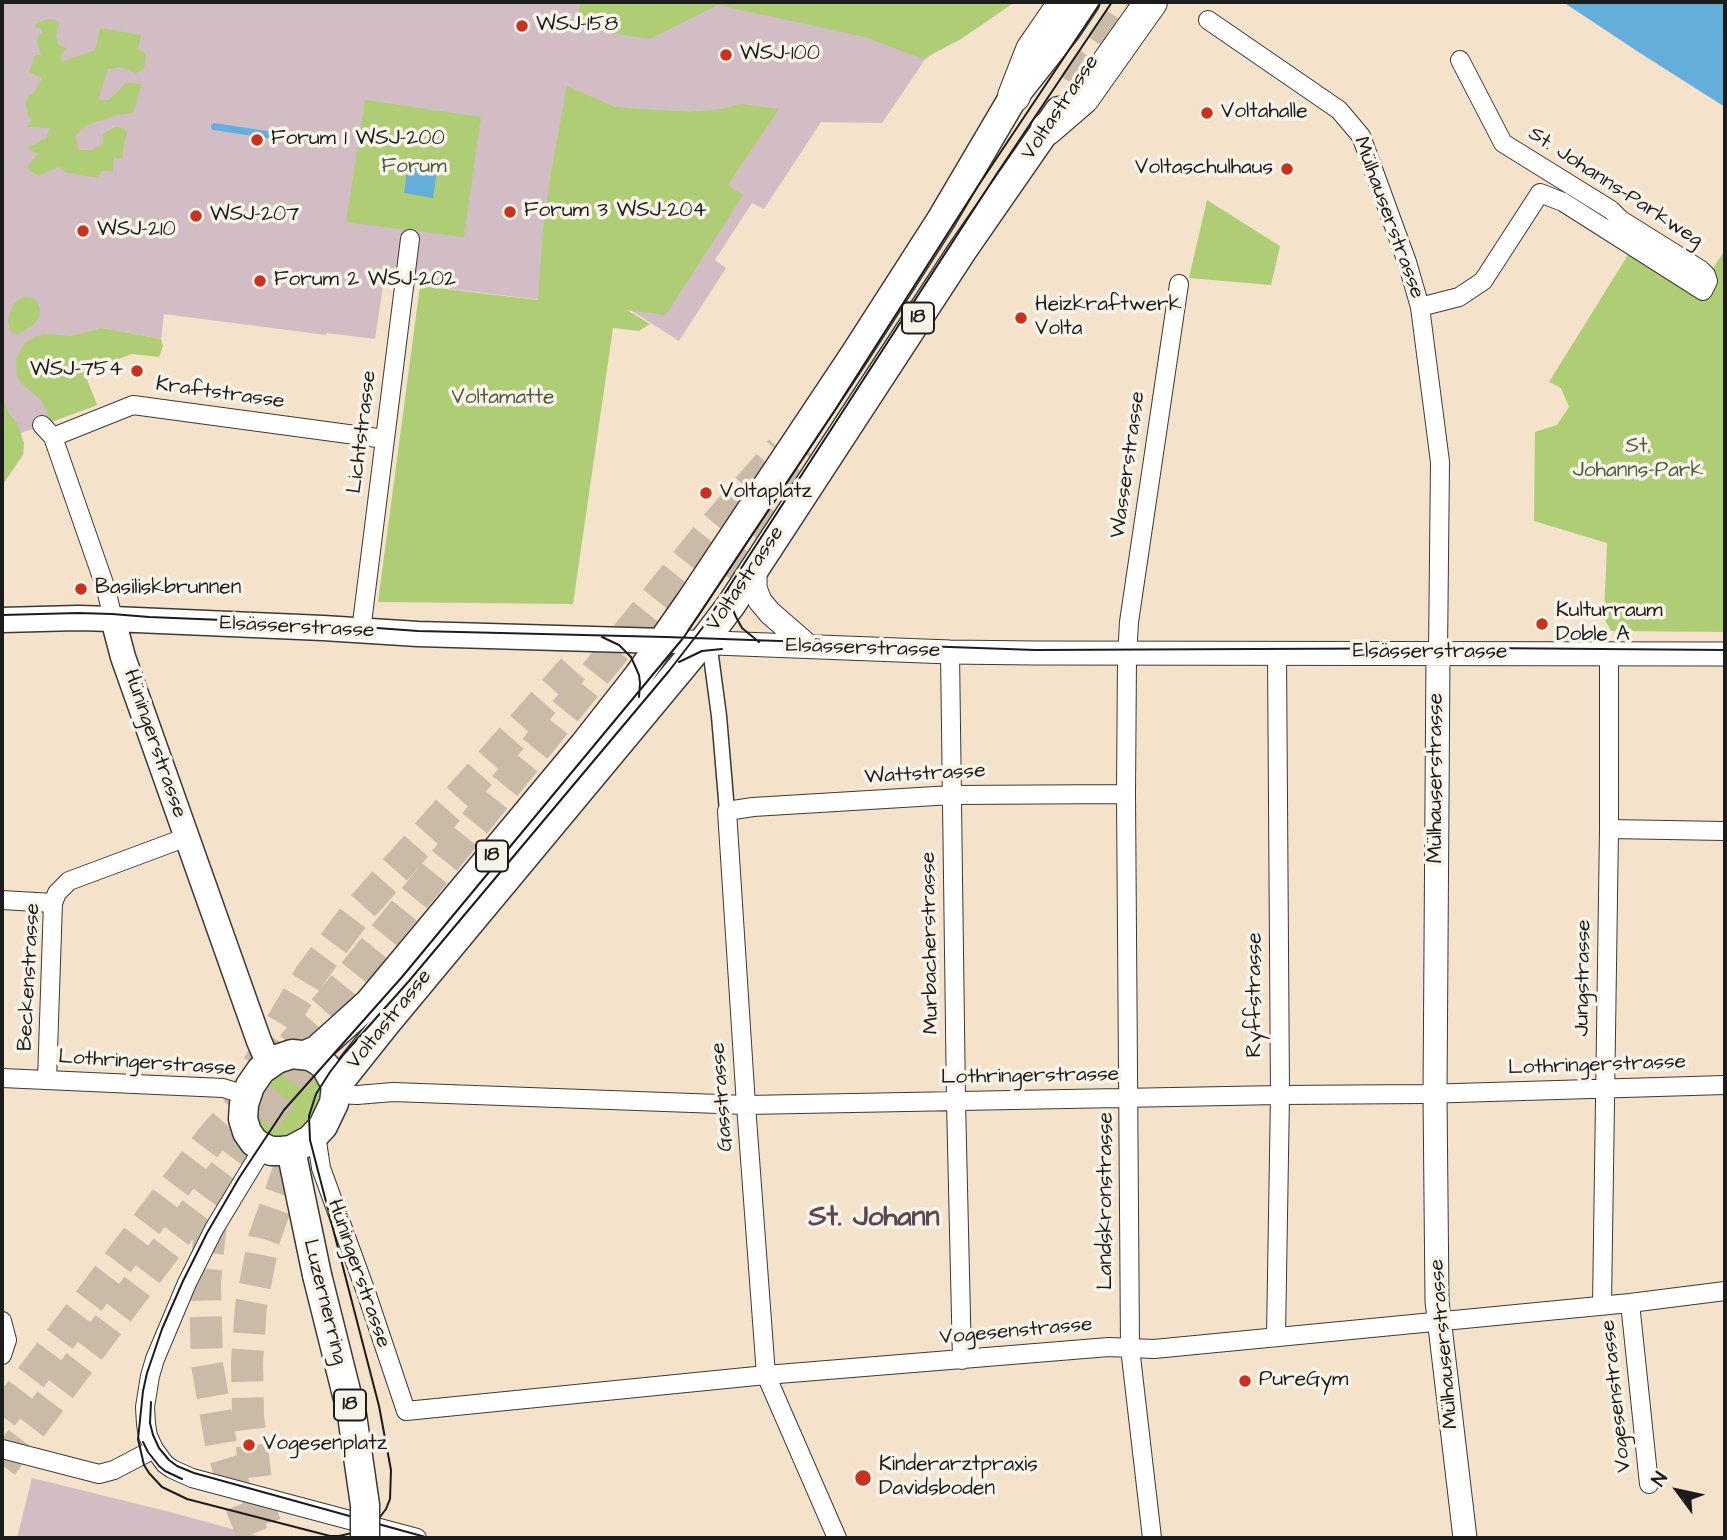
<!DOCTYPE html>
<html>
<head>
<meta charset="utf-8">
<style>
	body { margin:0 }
	#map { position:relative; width:1727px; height:1540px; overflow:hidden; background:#f5e2cb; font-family:"Architects Daughter",sans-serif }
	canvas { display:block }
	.frame { position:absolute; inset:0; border:4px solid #1c1c1c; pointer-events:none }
	.north { position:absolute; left:1643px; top:1456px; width:70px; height:70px; -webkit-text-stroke:5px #f7f3e8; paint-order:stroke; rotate:303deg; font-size:19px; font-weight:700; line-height:28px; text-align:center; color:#1c1c1c }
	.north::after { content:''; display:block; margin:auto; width:24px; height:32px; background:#1c1c1c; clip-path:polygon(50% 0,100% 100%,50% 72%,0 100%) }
</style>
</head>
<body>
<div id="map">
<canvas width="1727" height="1540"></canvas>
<div class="frame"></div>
<div class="north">N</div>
</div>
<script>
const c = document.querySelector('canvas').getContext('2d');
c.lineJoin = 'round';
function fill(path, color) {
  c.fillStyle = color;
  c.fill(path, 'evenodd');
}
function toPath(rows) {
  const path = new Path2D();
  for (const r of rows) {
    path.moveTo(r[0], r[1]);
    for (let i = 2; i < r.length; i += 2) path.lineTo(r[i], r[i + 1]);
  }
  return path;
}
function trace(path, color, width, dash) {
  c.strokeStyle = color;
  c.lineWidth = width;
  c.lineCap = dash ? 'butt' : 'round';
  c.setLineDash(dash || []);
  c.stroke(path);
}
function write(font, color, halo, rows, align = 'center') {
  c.font = font + ' "Architects Daughter",sans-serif';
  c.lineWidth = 7;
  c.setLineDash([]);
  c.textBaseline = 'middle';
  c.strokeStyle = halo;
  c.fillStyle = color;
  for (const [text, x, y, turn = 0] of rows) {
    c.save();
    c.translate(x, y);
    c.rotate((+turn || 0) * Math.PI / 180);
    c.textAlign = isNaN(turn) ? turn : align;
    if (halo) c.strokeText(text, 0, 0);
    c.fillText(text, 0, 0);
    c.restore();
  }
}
fill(toPath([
	[2,2,981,2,971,20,924,61,882,123,821,122,764,209,752,203,715,260,726,268,679,341,632,311,384,281,375,339,327,333,326,335,164,314,161,339,102,328,82,368,97,405,21,433,2,482],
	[32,1478,166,1511,266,1538,17,1538]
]), '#d2bdc5');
fill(toPath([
	[580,2,1015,2,961,39,923,59,865,37,718,5,650,39,576,28],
	[48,19,59,21,56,36,58,43,62,47,67,48,61,55,61,62,95,50,100,28,141,35,138,49,146,54,144,69,136,73,120,67,108,69,98,100,109,100,126,83,142,84,133,113,118,115,85,126,75,136,79,150,93,150,103,143,103,134,115,127,124,128,127,134,124,144,122,159,114,157,113,172,102,171,98,178,68,173,59,167,38,176,26,168,38,154,26,149,46,138,50,128,27,127,32,119,28,116,26,102,28,97,36,90,42,78,29,72,35,55,41,55,37,42,38,36,43,33,41,28,36,28,35,24],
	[567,86,615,107,689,112,722,109,742,104,779,109,728,185,743,195,666,315,627,310,650,324,639,331,613,328,573,604,378,602,420,286,538,300,543,231,550,178],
	[365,100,481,117,464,237,346,222],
	[1207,200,1280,246,1271,285,1189,278],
	[1636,242,1704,282,1725,250,1725,632,1611,631,1604,618,1607,543,1534,521,1535,432,1557,425,1569,407,1561,388,1549,382],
	[25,297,32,298,37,302,40,309,39,318,33,325,19,334,13,333,9,328,8,320,13,305,19,299],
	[102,328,161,339,163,346,159,357,132,354,84,372,97,405,51,422,46,409,39,398,24,386,17,377,16,359,20,351,25,343,34,337,45,334,71,336],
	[2,388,4,402,9,414,17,423,24,443,23,455,3,484,2,491],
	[299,1066,314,1073,323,1090,321,1101,310,1121,294,1134,278,1139,269,1136,260,1129,256,1121,256,1110,259,1100,265,1088,272,1079,291,1068]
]), '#afcd74');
fill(toPath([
	[1563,2,1725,2,1725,107,1640,53],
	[214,123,273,132,275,134,276,137,273,139,213,130,211,128,211,125],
	[408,164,437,170,433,198,404,193]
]), '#64aedc');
trace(toPath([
	[1074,85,1130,2],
	[722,572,816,458],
	[292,1046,328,1005,710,532,781,450],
	[258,1066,277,1031,311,974,355,915,573,669],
	[211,1221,205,1282,207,1364,221,1444,236,1493,254,1538],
	[2,1416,211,1139,256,1088],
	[2,1465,327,1036],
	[265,1524,259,1505,248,1416,247,1362,251,1306,264,1239,288,1172,301,1145]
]), '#cabaa8', 32, [32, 16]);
const pedestrian = toPath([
	[703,643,710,649,711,656,719,716,727,811]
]);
const minor = toPath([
	[1208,20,1339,110,1361,136,1407,262,1420,307,1440,462,1438,653],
	[1420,307,1459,297,1483,281,1540,193,1563,202,1703,291,1708,281,1706,275,1701,270,1621,220,1611,210,1503,143,1460,60],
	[42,425,53,437,106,589,113,619],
	[53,437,133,405,385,439],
	[361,631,410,239],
	[950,652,956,1101,962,1360],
	[1609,829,1725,831],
	[2,900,53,903],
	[2,1078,223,1088,246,1095],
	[47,1080,53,903,57,893,69,881,187,837],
	[336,1094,357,1095,393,1092,746,1105,1280,1095,1423,1094,1725,1085],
	[316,1135,321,1168,366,1292,406,1411,766,1375,1109,1347,1154,1349,1630,1303,1725,1291],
	[263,1148,214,1229,187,1283,155,1359,150,1376,145,1407,146,1424,148,1436,154,1449,165,1464,172,1469,192,1478,417,1538],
	[1630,1303,1649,1484],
	[1602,1305,1609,829,1609,653],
	[2,1321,7,1340,2,1355],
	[1276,1337,1280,1095,1277,653],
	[2,1449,99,1474,114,1470,154,1449],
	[837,1538,766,1375,746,1105,727,811,753,807,952,795,1126,794],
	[1152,1538,1130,1348,1126,794,1127,657,1129,622,1179,284]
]);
const tertiary = toPath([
	[755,569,755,588,760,601,770,613,808,646],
	[663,641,950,652,1034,653,1725,654],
	[1438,653,1435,1094,1437,1301,1465,1538]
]);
const secondary = toPath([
	[113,619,123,657,259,1041,269,1064],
	[2,620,78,618,113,619,323,628,418,634,663,641]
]);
const primary = toPath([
	[292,1054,310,1056,319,1061,326,1067,336,1086,334,1103,323,1126,310,1140,291,1150,282,1151,271,1151,260,1146,254,1142,247,1132,243,1119,244,1104,250,1086,261,1070,277,1059,292,1054],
	[305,1055,317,1050,369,1003,584,745,639,675,690,602,855,354,941,220,1014,96,1067,29,1085,2],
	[336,1086,387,1022,706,638,731,605,962,251,1059,111],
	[291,1150,317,1275]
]);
const motorway = toPath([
	[1014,96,1032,50,1065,2],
	[1047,129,1083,98,1151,2]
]);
trace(pedestrian, '#3d3a36', 17);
trace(minor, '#3d3a36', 20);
trace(tertiary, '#3d3a36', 25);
trace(secondary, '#3d3a36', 27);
trace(primary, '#3d3a36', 31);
trace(motorway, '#3d3a36', 34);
trace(pedestrian, '#fff', 14);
trace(minor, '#fff', 18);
trace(tertiary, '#fff', 23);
trace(secondary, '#fff', 24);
trace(primary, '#fff', 28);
trace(motorway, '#fff', 32);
trace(toPath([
	[1101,2,978,186,835,410,684,637,402,977,284,1110,239,1178,207,1233,183,1281,162,1329,147,1373,143,1391,138,1439,144,1465,149,1473,162,1487,187,1499,330,1536,339,1536,352,1533,369,1526,380,1517,386,1509,390,1499,391,1470,379,1406,310,1140,309,1116,316,1094,330,1072,344,1054,409,981,669,671,703,627,996,175,1112,2],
	[729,587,731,605,736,617,742,628,759,642],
	[2,615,78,613,112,614,149,617,321,624,418,631,666,637,1035,650,1478,648,1725,650],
	[602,637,619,645,631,657,639,675,640,683,639,697],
	[679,662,702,651,722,649],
	[151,1402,150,1423,153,1435,159,1448,169,1460,177,1466,194,1473,429,1538],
	[143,1442,148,1452,159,1466,165,1471,182,1479]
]), '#1c1c1c', 2);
const primaryBridge = toPath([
	[317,1275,352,1415,365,1505,365,1538]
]);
trace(primaryBridge, '#3d3a36', 31, []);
trace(primaryBridge, '#fff', 28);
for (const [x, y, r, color] of [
	[522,26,7,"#c8321e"],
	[726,55,7,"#c8321e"],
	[1207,113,7,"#c8321e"],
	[257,140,7,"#c8321e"],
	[1287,169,7,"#c8321e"],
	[510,212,7,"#c8321e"],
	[196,216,7,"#c8321e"],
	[83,231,7,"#c8321e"],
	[260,281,7,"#c8321e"],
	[1021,318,7,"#c8321e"],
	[137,371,7,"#c8321e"],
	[706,493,7,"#c8321e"],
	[81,589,7,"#c8321e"],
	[1542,624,7,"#c8321e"],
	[1245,1381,7,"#c8321e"],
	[249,1445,7,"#c8321e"],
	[863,1478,9,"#c8321e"]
]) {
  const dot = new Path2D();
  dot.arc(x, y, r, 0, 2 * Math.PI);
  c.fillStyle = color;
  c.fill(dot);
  trace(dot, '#f7f3e8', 2.5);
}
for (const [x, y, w] of [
	[918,318,32],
	[492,856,32],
	[350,1405,32]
]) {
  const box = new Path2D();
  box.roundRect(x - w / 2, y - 15.5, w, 31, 5);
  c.fillStyle = '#f7f3e8';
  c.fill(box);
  trace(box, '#1c1c1c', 2);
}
write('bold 19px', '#1c1c1c', null, [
	["18",918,318],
	["18",492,856],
	["18",350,1405]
]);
write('21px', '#1c1c1c', '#f7f3e8', [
	["WSJ-158",536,26],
	["WSJ-100",740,55],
	["Voltahalle",1221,113],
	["Forum 1 WSJ-200",271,140],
	["Voltaschulhaus",1273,169,"right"],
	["Forum 3 WSJ-204",524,212],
	["WSJ-207",210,216],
	["WSJ-210",97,231],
	["Forum 2 WSJ-202",274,281],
	["Heizkraftwerk",1035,306],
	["Volta",1035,330],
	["WSJ-754",123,371,"right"],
	["Voltaplatz",720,493],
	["Basiliskbrunnen",95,589],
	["Kulturraum",1556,612],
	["Doble A",1556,636],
	["PureGym",1259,1381],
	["Vogesenplatz",263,1445],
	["Kinderarztpraxis",879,1466],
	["Davidsboden",879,1490]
], 'left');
write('21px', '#1c1c1c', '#f7f3e8', [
	["Voltastrasse",1061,108,-56],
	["St. Johanns-Parkweg",1615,188,33],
	["Mülhauserstrasse",1388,218,70],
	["Kraftstrasse",220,394,8],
	["Lichtstrasse",363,432,-83],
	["Wasserstrasse",1129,465,-82],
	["Voltastrasse",746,579,-56],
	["Elsässerstrasse",297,628,3],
	["Elsässerstrasse",863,649,2],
	["Elsässerstrasse",1430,653],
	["Hüningerstrasse",154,744,71],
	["Wattstrasse",925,775,-3],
	["Mülhauserstrasse",1437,778,-90],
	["Murbacherstrasse",931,943,-91],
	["Beckenstrasse",30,977,-87],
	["Jungstrasse",1584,978,-89],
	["Ryffstrasse",1256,995,-90],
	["Voltastrasse",390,1020,-51],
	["Lothringerstrasse",147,1064,4],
	["Lothringerstrasse",1597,1066,-2],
	["Lothringerstrasse",1030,1077,-1],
	["Gasstrasse",723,1097,-94],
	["Landskronstrasse",1107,1201,-90],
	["Hüningerstrasse",358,1274,71],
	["Luzernerring",324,1302,76],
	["Vogesenstrasse",1016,1332,-5],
	["Mülhauserstrasse",1445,1344,-95],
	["Vogesenstrasse",1617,1396,-96]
]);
write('21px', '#4f5a3b', '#f7f3e8', [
	["Forum",414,168],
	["Voltamatte",503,399],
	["St.",1638,448],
	["Johanns-Park",1638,472]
]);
write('bold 28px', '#5d464d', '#f7f3e8', [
	["St. Johann",874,1219]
]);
</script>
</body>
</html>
